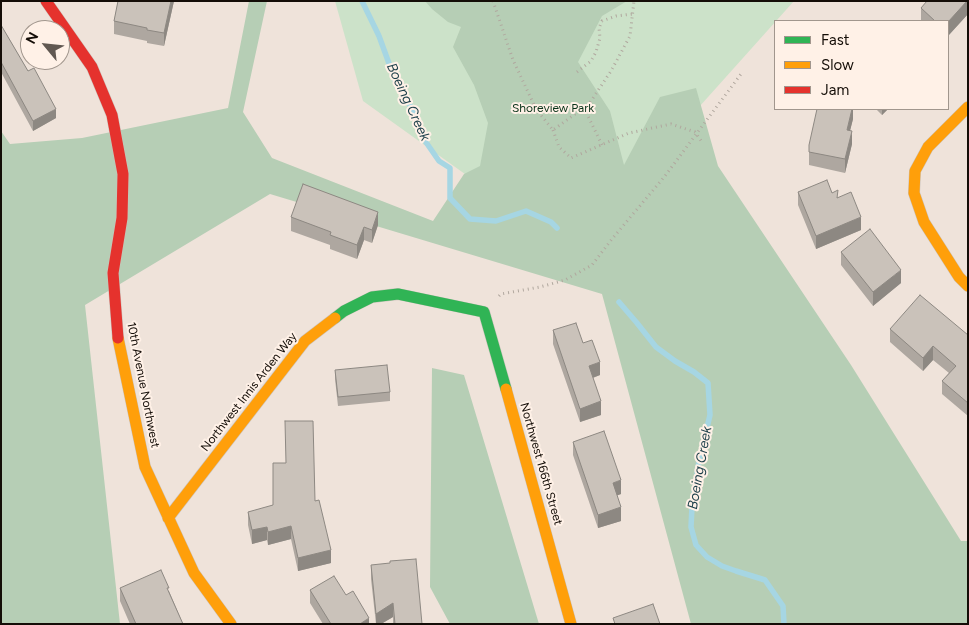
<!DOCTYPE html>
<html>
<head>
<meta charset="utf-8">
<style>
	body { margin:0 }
	#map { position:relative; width:969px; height:625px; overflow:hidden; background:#efe3da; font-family:Figtree,sans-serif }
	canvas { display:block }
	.frame { position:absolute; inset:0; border:2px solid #140d07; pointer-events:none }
	.legend { position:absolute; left:774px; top:20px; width:175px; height:90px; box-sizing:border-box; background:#fff1e7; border:1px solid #a1968d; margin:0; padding:6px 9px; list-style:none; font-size:15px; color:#140d07 }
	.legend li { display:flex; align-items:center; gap:10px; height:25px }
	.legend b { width:25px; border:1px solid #a1968d }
	.north { position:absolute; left:20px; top:20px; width:50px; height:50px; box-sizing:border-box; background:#fff1e7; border:1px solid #a1968d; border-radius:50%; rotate:298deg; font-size:14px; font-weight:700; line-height:20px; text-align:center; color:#140d07 }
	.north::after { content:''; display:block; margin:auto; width:18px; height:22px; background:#615851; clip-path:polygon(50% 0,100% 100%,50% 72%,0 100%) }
</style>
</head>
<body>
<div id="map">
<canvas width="969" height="625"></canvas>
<div class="frame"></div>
<ul class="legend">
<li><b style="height:6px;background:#30b455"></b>Fast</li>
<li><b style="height:6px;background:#ff9f0a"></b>Slow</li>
<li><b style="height:6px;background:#e5322d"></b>Jam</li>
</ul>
<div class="north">N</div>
</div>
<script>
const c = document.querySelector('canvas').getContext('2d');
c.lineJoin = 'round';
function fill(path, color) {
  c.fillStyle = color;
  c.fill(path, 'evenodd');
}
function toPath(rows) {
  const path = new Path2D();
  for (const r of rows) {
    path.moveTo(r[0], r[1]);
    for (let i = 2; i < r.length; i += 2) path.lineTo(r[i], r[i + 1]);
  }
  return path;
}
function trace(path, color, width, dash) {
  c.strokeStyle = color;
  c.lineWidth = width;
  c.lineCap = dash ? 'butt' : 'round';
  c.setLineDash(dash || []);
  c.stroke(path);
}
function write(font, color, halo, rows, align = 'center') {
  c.font = font + ' Figtree,sans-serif';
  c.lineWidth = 4;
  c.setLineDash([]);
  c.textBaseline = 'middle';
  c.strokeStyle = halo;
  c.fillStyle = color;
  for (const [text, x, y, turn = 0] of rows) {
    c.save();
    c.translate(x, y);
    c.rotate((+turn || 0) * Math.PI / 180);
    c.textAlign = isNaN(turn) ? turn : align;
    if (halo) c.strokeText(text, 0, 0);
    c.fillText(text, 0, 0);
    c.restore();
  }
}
fill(toPath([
	[335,1,794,1,571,250,363,101]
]), '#cce2c9');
fill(toPath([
	[249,1,267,1,243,112,272,158,433,221,464,174,480,166,488,123,474,85,453,47,461,27,448,22,432,9,425,1,627,1,602,16,578,62,610,111,624,165,660,97,696,88,718,166,851,365,961,541,968,541,968,624,691,624,602,294,270,194,85,305,120,624,1,624,1,131,10,144,82,138,228,108],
	[432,368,464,375,539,624,450,624,430,587]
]), '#b6ceb5');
trace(toPath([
	[362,1,379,36,398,88,416,114,421,135,439,161,450,168,450,198,470,219,496,221,526,211,551,222,557,228],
	[619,302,637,323,656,347,675,361,694,372,708,383,710,415,699,461,692,507,691,527,696,545,707,557,722,566,736,571,765,580,783,606,784,624]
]), '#a6d6e3', 5.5);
const fast = toPath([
	[335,318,344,311,372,297,398,294,484,312,506,389]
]);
const slow = toPath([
	[968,107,928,147,915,171,914,193,924,222,959,277,968,286],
	[118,338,145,467,194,573,231,624],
	[506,389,571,624],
	[168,518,305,341,335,318]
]);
const jam = toPath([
	[46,1,92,67,112,115,123,174,122,218,113,273,118,338]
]);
trace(fast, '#cac2ba', 12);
trace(slow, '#cac2ba', 12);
trace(jam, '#cac2ba', 12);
trace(toPath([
	[493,1,513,60,536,109,553,130,589,104,611,71,630,36,634,1],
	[577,72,591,61,596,52,600,38,599,28,602,21,616,16,633,14],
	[584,108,602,145],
	[553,130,559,147,571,158,629,133,671,124,695,132,702,142],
	[499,296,501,294,540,287,565,280,592,265,612,239,665,176,741,74]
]), '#b0a79e', 3, [1, 4]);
trace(fast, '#30b455', 11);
trace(slow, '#ff9f0a', 11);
trace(jam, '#e5322d', 11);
fill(toPath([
	[118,1,174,1,164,46,147,43,147,41,114,34,114,21],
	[968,1,968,14,948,36,948,21,921,21,921,8],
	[1,25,28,71,56,118,33,131,1,72],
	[853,109,853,119,850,130,852,144,845,173,809,165,809,145],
	[876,109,888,109,882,115],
	[798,192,832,193,838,198,861,230,816,249,798,205],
	[291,217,378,225,372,243,364,240,357,259,330,249,330,245,291,231],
	[841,252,901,283,873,306,841,265],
	[890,329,968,335,968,416,942,394,942,381,949,373,933,360,923,371,890,342],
	[553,330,583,343,600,375,593,378,601,415,580,422,553,344],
	[335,370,390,392,390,401,338,406,335,379],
	[573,442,621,494,617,495,621,521,598,528,573,455],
	[315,501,331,563,298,571,291,539,268,545,267,540,252,544,248,525,248,512],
	[371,565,422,624,393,624,393,617,381,624,376,624,371,579],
	[120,588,169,591,183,624,130,624,120,601],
	[310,590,346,595,369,624,323,624,310,603]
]), '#aea7a0');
fill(toPath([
	[171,1,174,1,164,46,164,33],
	[967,1,968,1,968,14,948,36,948,22],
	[56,109,56,118,33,131,33,121],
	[852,109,853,109,853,119,847,143,847,130],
	[882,109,888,109,882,115],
	[852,131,852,144,845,173,845,159],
	[378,212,378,225,372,243,372,230],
	[861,217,861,230,816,249,816,236],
	[364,227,364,240,357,259,357,245],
	[901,270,901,283,873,306,873,292],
	[933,346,933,360,923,371,923,358],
	[600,362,600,375,589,379,589,366],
	[601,401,601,415,580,422,580,409],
	[621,480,621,494,613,497,613,483],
	[621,507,621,521,598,528,598,515],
	[291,526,291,539,268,545,268,532],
	[267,527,267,540,252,544,252,530],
	[331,550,331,563,298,571,298,558],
	[393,603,393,617,381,624,376,624,376,614],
	[369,618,369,624,360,624]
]), '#8d8882');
const building = toPath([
	[118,1,171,1,164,33,147,30,147,28,114,21,118,1],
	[927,1,967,1,948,22,948,21,935,21,921,8,927,1],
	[1,25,28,71,34,68,56,109,33,121,1,62,1,25],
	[817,109,852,109,847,130,852,131,845,159,809,152,809,145,817,109],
	[827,180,832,193,838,190,837,198,851,192,861,217,816,236,798,192,827,180],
	[303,184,378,212,372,230,364,227,357,245,330,235,331,232,291,217,303,184],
	[870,229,901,270,873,292,841,252,870,229],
	[920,295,968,335,968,403,942,381,956,366,933,346,923,358,890,329,920,295],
	[576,323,583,343,592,340,600,362,589,366,601,401,580,409,553,330,576,323],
	[387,365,390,392,338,397,335,370,387,365],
	[285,421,313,421,315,501,319,500,331,550,298,558,291,526,268,532,267,527,252,530,248,512,273,505,273,463,286,463,285,421],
	[604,431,621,480,613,483,621,507,598,515,573,442,604,431],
	[416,559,422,624,395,624,393,603,376,614,371,565,390,563,390,561,416,559],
	[161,570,169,588,167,588,183,624,136,624,120,588,161,570],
	[334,576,346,595,353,591,369,618,360,624,331,624,310,590,334,576],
	[653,604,660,624,615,624,613,618,653,604]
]);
fill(building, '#cac2ba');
trace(building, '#8d8882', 1);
write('12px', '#093319', '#fff1e7', [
	["Shoreview Park",553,108]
]);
write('12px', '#140d07', '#fff1e7', [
	["10th Avenue Northwest",143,385,79],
	["Northwest Innis Arden Way",249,392,-52],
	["Northwest 166th Street",541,464,74]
]);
write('italic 14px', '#1d3f4a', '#fff1e7', [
	["Boeing Creek",408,102,65],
	["Boeing Creek",700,468,-80]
]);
</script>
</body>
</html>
